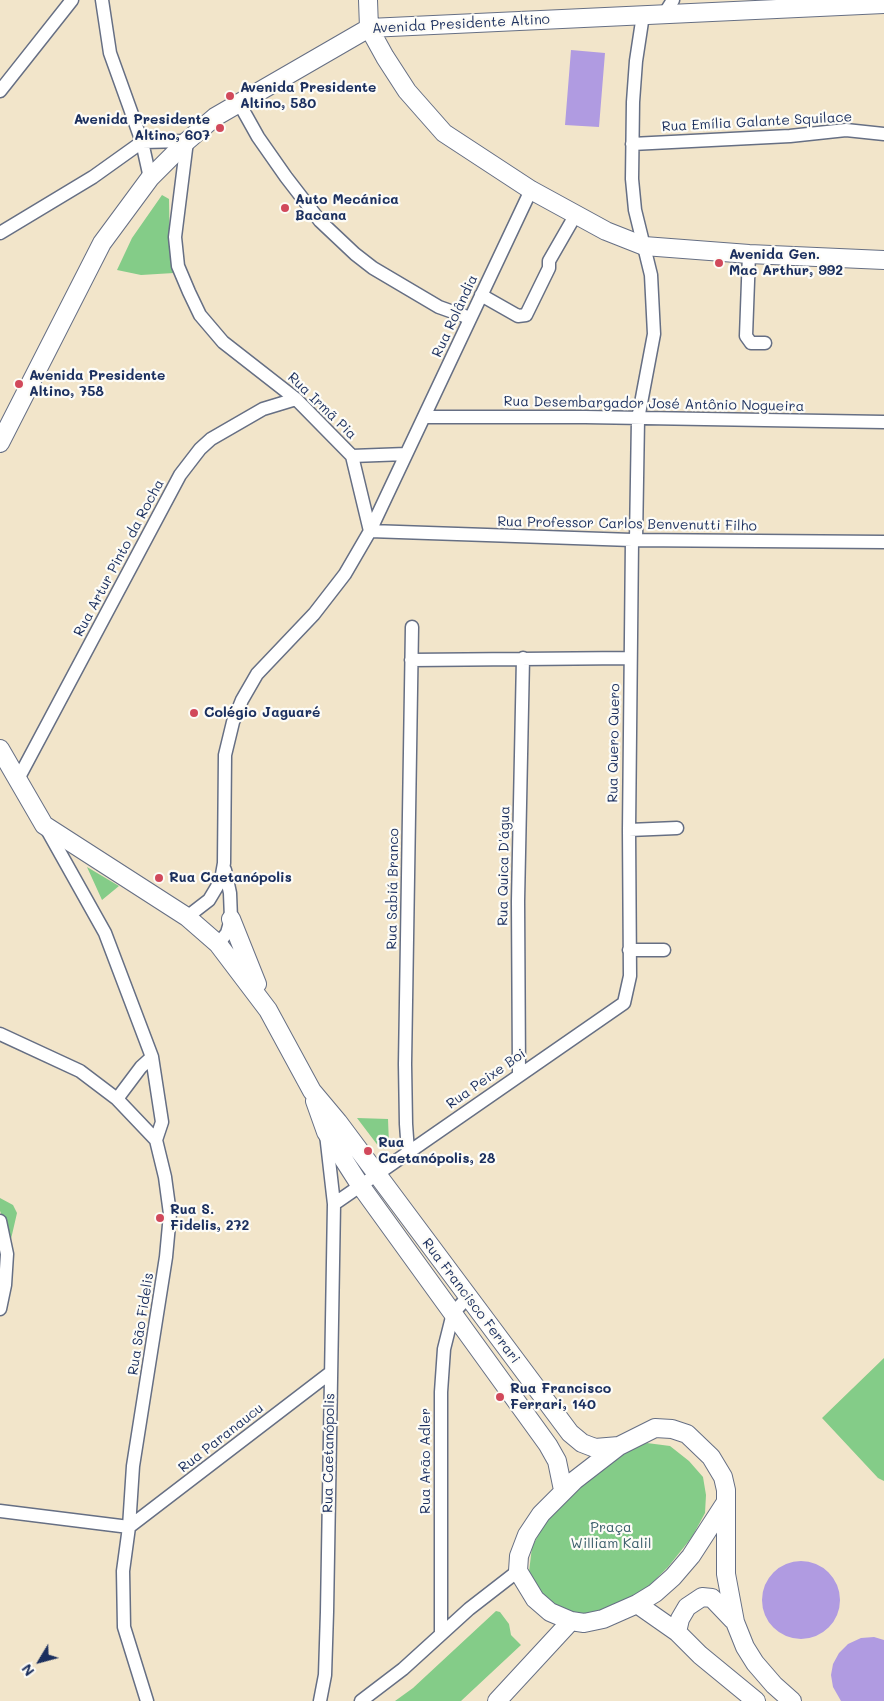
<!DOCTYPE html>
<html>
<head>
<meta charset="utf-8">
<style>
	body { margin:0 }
	#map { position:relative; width:884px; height:1701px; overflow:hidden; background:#f2e5ca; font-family:Mali,sans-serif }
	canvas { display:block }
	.north { position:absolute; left:15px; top:1636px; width:50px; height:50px; -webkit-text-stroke:4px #fdfcf7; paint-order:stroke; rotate:233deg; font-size:14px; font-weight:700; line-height:20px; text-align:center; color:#1b2f5e }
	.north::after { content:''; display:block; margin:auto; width:18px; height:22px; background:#1b2f5e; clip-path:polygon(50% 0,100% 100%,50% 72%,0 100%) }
</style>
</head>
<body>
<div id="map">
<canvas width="884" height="1701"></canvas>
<div class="north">N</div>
</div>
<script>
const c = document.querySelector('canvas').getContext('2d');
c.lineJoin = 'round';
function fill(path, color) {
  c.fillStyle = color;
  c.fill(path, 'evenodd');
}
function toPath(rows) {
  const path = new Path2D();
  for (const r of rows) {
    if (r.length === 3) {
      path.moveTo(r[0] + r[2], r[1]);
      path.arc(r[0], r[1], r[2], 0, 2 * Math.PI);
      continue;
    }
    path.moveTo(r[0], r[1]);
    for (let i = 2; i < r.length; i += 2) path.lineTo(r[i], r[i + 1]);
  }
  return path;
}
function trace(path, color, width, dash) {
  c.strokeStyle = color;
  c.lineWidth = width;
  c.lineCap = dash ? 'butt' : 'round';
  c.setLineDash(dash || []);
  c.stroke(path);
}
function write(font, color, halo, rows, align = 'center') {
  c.font = font + ' Mali,sans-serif';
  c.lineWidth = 4.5;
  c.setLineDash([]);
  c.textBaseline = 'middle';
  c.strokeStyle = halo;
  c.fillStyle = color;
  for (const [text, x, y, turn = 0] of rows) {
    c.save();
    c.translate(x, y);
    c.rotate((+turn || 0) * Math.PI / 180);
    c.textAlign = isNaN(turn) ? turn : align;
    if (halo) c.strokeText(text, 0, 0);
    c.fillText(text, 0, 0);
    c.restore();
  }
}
fill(toPath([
	[162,195,169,199,170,258,174,273,141,275,117,270,132,238],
	[87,867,119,886,102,900],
	[357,1118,388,1119,389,1145,385,1149,379,1147],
	[0,1198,13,1205,17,1213,11,1239,0,1211],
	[884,1358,884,1481,878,1478,822,1418],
	[647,1443,670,1446,689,1461,703,1477,706,1495,705,1513,692,1537,668,1567,649,1586,628,1601,610,1609,591,1614,566,1614,555,1610,528,1580,532,1547,550,1513,621,1450],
	[496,1611,500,1612,509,1624,511,1635,521,1645,461,1701,395,1701,413,1688]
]), '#84cc88');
fill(toPath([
	[571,50,605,53,599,127,565,125],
	[801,1600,39],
	[874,1637,884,1640,884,1701,841,1701,833,1687,831,1675,833,1664,839,1653,848,1644,861,1638]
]), '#b09be1');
const street = toPath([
	[102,0,110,53,142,142,150,178],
	[665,13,673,0],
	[0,91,72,0],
	[239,103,258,137,286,177,320,221,355,254,373,268,439,307,470,318],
	[142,142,187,141,175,237,178,266,189,292,200,315,223,342,296,399,352,456,370,531,345,574,314,614,257,674,242,700,233,722,225,755,224,863,221,880,209,900,187,917],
	[632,144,790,136,846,130,884,134],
	[531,190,370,531,632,540,884,542],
	[0,233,93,177,142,142],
	[749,254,746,336,751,343,765,343],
	[481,295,518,316,526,315,549,268,549,261,576,214],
	[424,417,585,417,884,422],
	[352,456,406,454],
	[636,540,638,419,654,334,651,275,635,210,632,179,633,102,636,61,643,15],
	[411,660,630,658],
	[17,781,180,475,200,449,211,439,263,409,296,399],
	[45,826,105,933,152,1057,162,1122,156,1140],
	[629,830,677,828],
	[218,944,227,933,231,919,230,893,225,870],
	[629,950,664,950],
	[0,1034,80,1071,117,1099,156,1140,165,1177,170,1214,166,1257,133,1466,129,1527,123,1571,124,1627,147,1701],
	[519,1074,518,901,523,658],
	[117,1099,141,1067,152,1057],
	[408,1152,406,1124,405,1064,412,627],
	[334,1204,624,1003,630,976,629,830,632,540],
	[0,1221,7,1254,5,1285,0,1309],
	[0,1511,129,1527,330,1373],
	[441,1633,441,1392,444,1349,453,1313,468,1297],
	[320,1701,325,1675,327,1612,334,1204,326,1134],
	[361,1701,403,1669,469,1609,518,1571]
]);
const secondary = toPath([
	[368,0,369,28,385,57,407,91,444,133,531,190,606,231,644,246,749,254,884,260],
	[0,443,102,243,150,178,187,141,215,117,369,28,884,4],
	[0,749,44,825,187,917,218,944,268,1010,312,1091,338,1122,570,1433,582,1443,595,1448,619,1446],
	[231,919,257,984],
	[315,1101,326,1132,360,1185,548,1445,557,1461,563,1490],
	[726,1502,691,1556,673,1577,655,1593,637,1604,603,1619,584,1623,571,1621,550,1612,535,1599,518,1571,519,1556,527,1535,541,1514,575,1480,619,1446,655,1428,672,1429,687,1434,711,1457,723,1477,726,1490,726,1574,735,1622,745,1647,755,1663,774,1685,792,1701],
	[637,1604,677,1632,700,1655,756,1701],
	[677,1632,680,1619,687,1607,702,1597,712,1598,733,1620],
	[497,1701,571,1621]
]);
trace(street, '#666f84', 15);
trace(secondary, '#666f84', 20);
trace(street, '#fff', 12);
trace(secondary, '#fff', 18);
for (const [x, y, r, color] of [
	[230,96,5,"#d1495b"],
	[220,128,5,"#d1495b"],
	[285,208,5,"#d1495b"],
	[719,263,5,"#d1495b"],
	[19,384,5,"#d1495b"],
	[194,713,5,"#d1495b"],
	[159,878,5,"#d1495b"],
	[368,1151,5,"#d1495b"],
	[160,1218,5,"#d1495b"],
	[500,1397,5,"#d1495b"]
]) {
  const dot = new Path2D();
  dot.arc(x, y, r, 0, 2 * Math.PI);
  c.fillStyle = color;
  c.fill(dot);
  trace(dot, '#fdfcf7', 2);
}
write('14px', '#1b2f5e', '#fdfcf7', [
	["Avenida Presidente Altino",461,24,-3],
	["Rua Emília Galante Squilace",757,122,-3],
	["Rua Rolândia",455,316,-65],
	["Rua Desembargador José Antônio Nogueira",654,404,1],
	["Rua Irmã Pia",322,406,44],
	["Rua Professor Carlos Benvenutti Filho",627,524,1],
	["Rua Artur Pinto da Rocha",119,558,-62],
	["Rua Quero Quero",614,743,-89],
	["Rua Quica D'água",504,866,-89],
	["Rua Sabiá Branco",393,889,-89],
	["Rua Peixe Boi",486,1079,-35],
	["Rua Francisco Ferrari",471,1301,53],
	["Rua São Fidelis",141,1324,-81],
	["Rua Paranaucu",221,1438,-38],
	["Rua Caetanópolis",329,1453,-89],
	["Rua Arão Adler",426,1461,-90]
]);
write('bold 14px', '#1b2f5e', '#fdfcf7', [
	["Avenida Presidente",240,88],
	["Altino, 580",240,104],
	["Avenida Presidente",210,120,"right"],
	["Altino, 607",210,136,"right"],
	["Auto Mecánica",295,200],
	["Bacana",295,216],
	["Avenida Gen.",729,255],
	["Mac Arthur, 992",729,271],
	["Avenida Presidente",29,376],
	["Altino, 758",29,392],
	["Colégio Jaguaré",204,713],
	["Rua Caetanópolis",169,878],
	["Rua",378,1143],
	["Caetanópolis, 28",378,1159],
	["Rua S.",170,1210],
	["Fidelis, 272",170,1226],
	["Rua Francisco",510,1389],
	["Ferrari, 140",510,1405]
], 'left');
write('14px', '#3a5e6b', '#fdfcf7', [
	["Praça",611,1528],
	["William Kalil",611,1544]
]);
</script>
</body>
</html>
